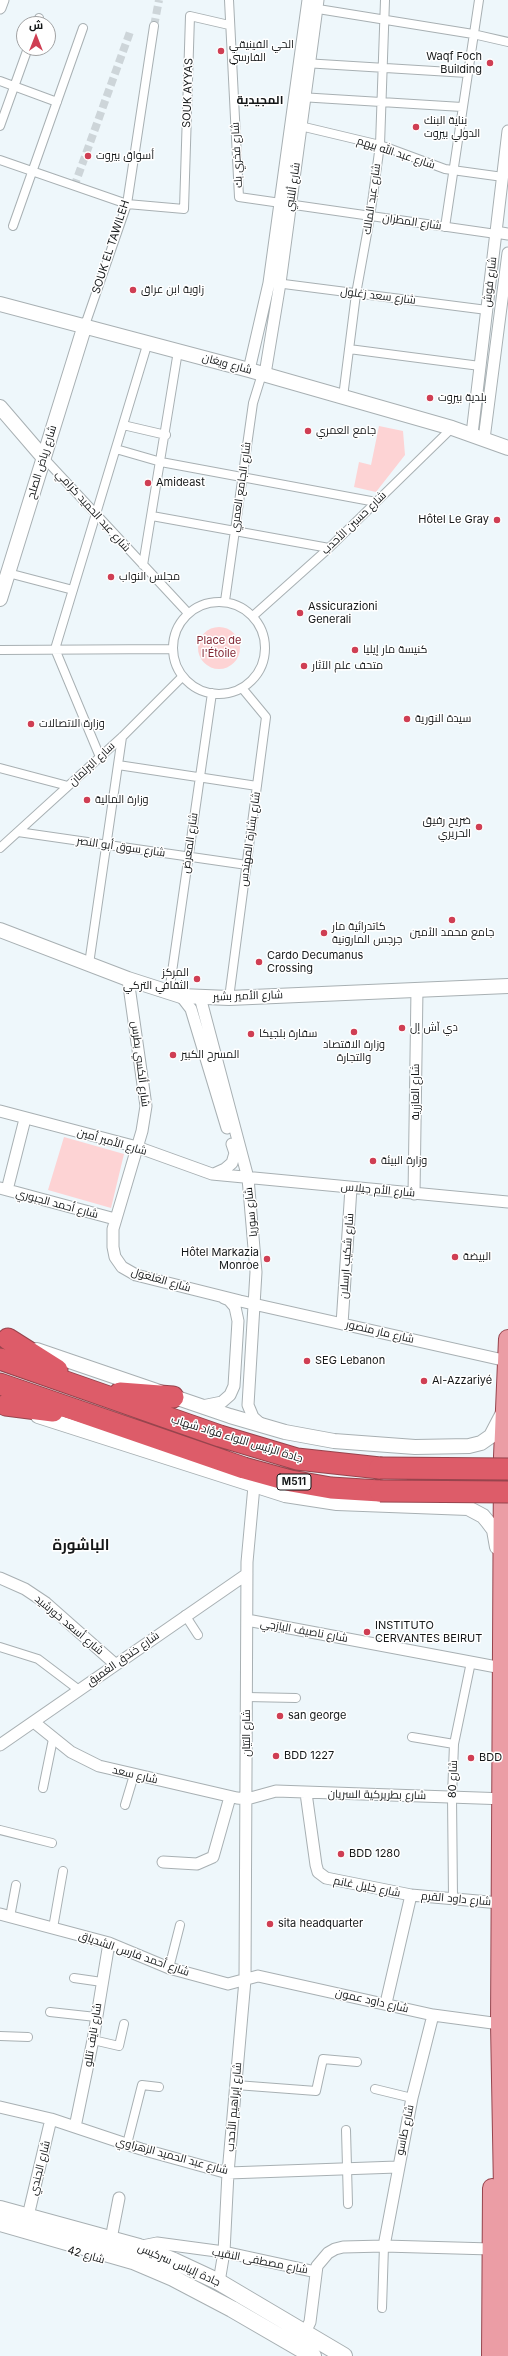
<!DOCTYPE html>
<html>
<head>
<meta charset="utf-8">
<style>
	body { margin:0 }
	#map { position:relative; width:508px; height:2356px; overflow:hidden; background:#eef7fb; font-family:Inter,Cairo,sans-serif }
	canvas { display:block }
	.north { position:absolute; left:16px; top:16px; width:40px; height:40px; box-sizing:border-box; background:#fff; border:1px solid #a1a2a3; border-radius:50%; rotate:0deg; font-size:11px; font-weight:700; line-height:16px; text-align:center; color:#141718 }
	.north::after { content:''; display:block; margin:auto; width:14px; height:18px; background:#cf3e53; clip-path:polygon(50% 0,100% 100%,50% 72%,0 100%) }
</style>
</head>
<body>
<div id="map">
<canvas width="508" height="2356"></canvas>
<div class="north">ش</div>
</div>
<script>
const c = document.querySelector('canvas').getContext('2d');
c.lineJoin = 'round';
function fill(path, color) {
  c.fillStyle = color;
  c.fill(path, 'evenodd');
}
function toPath(rows) {
  const path = new Path2D();
  for (const r of rows) {
    if (r.length === 3) {
      path.moveTo(r[0] + r[2], r[1]);
      path.arc(r[0], r[1], r[2], 0, 2 * Math.PI);
      continue;
    }
    path.moveTo(r[0], r[1]);
    for (let i = 2; i < r.length; i += 2) path.lineTo(r[i], r[i + 1]);
  }
  return path;
}
function trace(path, color, width, dash) {
  c.strokeStyle = color;
  c.lineWidth = width;
  c.lineCap = dash ? 'butt' : 'round';
  c.setLineDash(dash || []);
  c.stroke(path);
}
function write(font, color, halo, rows, align = 'center') {
  c.font = font + ' Inter,Cairo,sans-serif';
  c.lineWidth = 3;
  c.setLineDash([]);
  c.textBaseline = 'middle';
  c.strokeStyle = halo;
  c.fillStyle = color;
  for (const [text, x, y, turn = 0] of rows) {
    c.save();
    c.translate(x, y);
    c.rotate((+turn || 0) * Math.PI / 180);
    c.textAlign = isNaN(turn) ? turn : align;
    if (halo) c.strokeText(text, 0, 0);
    c.fillText(text, 0, 0);
    c.restore();
  }
}
fill(toPath([
	[379,426,403,431,405,455,376,492,354,487,359,462,371,465],
	[219,648,21],
	[64,1137,124,1154,111,1208,48,1190]
]), '#fdd3d4');
trace(toPath([
	[154,26,159,0],
	[74,187,130,32]
]), '#cdd5d9', 8, [8, 4]);
const pedestrian = toPath([
	[229,0,239,197,496,234],
	[312,8,473,34,508,42],
	[37,24,39,18],
	[304,63,467,73],
	[0,81,57,102],
	[300,97,462,107],
	[296,125,380,145,445,169,503,177],
	[0,126,28,48],
	[0,160,127,204,184,209,190,16,229,25],
	[13,226,83,28],
	[445,227,479,0],
	[276,283,487,310],
	[85,325,127,204,154,26],
	[349,349,480,366],
	[343,397,356,294,370,217,380,145,385,0],
	[123,425,166,435],
	[116,449,161,462,376,502],
	[43,457,188,613],
	[152,516,329,548],
	[143,565,178,351],
	[8,573,73,590],
	[225,601,253,403,262,374],
	[219,648,46],
	[253,616,329,548,452,428],
	[0,650,172,649],
	[100,757,55,649,148,342],
	[118,765,257,786],
	[0,768,68,786],
	[18,832,247,865],
	[0,848,122,737,182,677],
	[89,964,122,737],
	[169,993,212,693],
	[229,998,266,717,242,688],
	[185,1615,198,1635],
	[0,1647,38,1659,79,1690],
	[247,1697,296,1698],
	[412,1737,454,1744],
	[43,1788,53,1739],
	[125,1805,134,1775],
	[0,1830,52,1843],
	[453,1898,452,1796,454,1744,471,1662],
	[10,1917,16,1885],
	[53,1928,63,1871],
	[169,1968,180,1925],
	[74,1978,102,1982],
	[50,2012,96,2017],
	[0,2036,28,2037],
	[93,2040,119,2046,124,2024],
	[236,2085,316,2091,323,2059,357,2062],
	[375,2089,412,2098],
	[346,2130,348,2204],
	[127,2144,142,2085,159,2087],
	[382,2308,384,2246]
]);
const minor = toPath([
	[0,8,3,0],
	[496,232,508,234],
	[249,370,269,283,308,0],
	[265,374,280,283,318,0],
	[472,434,508,131],
	[484,439,508,253],
	[128,979,146,1106,142,1131,113,1229,113,1247,115,1257,122,1267,136,1275,240,1301,507,1361],
	[181,996,191,1009,227,1128],
	[200,997,248,1178,256,1272,248,1405,253,1417,262,1425],
	[0,1111,137,1147,212,1174,508,1202],
	[214,1174,225,1169,232,1163,235,1153,232,1144],
	[0,1188,115,1219],
	[7,1190,25,1119],
	[414,1194,417,989],
	[342,1324,351,1188],
	[202,1406,222,1402,230,1395,234,1386,238,1321,235,1307,229,1300,224,1298],
	[0,1578,25,1589,46,1603,115,1664],
	[247,1620,502,1668],
	[35,1723,71,1752,99,1766,237,1798,247,1799,276,1791,507,1799],
	[0,1745,247,1574],
	[306,1793,316,1865,318,1872,326,1878,411,1895,500,1903],
	[163,1862,197,1864,213,1857,230,1797],
	[0,1914,109,1943,169,1968,228,1984,258,1976,433,2015,500,2024],
	[386,2003,411,1895],
	[0,2107,51,2119,141,2149,228,2173,397,2167],
	[75,2127,93,2040,109,1943],
	[28,2216,51,2119],
	[111,2239,119,2198],
	[384,2246,412,2098,433,2015],
	[137,2247,157,2243,224,2252,316,2272],
	[219,2282,224,2252,228,2173,245,1980,247,1562,254,1486],
	[304,2334,310,2322,317,2266,328,2253,335,2249,343,2247,384,2246,491,2249]
]);
const tertiary = toPath([
	[0,304,249,370,452,428,508,448],
	[0,407,43,457],
	[0,599,85,325],
	[0,930,128,979,181,996,229,998,508,986],
	[37,1350,230,1416,285,1432,334,1441,415,1447,469,1446,481,1443,491,1436,503,1413],
	[38,1416,285,1495,337,1503,468,1508,483,1516,488,1522,494,1530,497,1547]
]);
const secondary = toPath([
	[0,2209,139,2247,174,2261,219,2282,344,2356],
	[0,2223,133,2261,173,2278,232,2309,313,2356]
]);
const primary = toPath([
	[491,2356,492,2188],
	[506,2356,500,2024,503,1456,508,1339]
]);
const motorway = toPath([
	[8,1339,57,1370],
	[0,1359,220,1436,297,1459,380,1468],
	[0,1384,244,1468,291,1481,331,1488,380,1491],
	[120,1393,173,1397],
	[6,1405,53,1411]
]);
trace(pedestrian, '#a8b0b3', 10);
trace(minor, '#a8b0b3', 13);
trace(tertiary, '#a8b0b3', 16);
trace(secondary, '#a8b0b3', 18);
trace(primary, '#97444d', 20);
trace(motorway, '#97444d', 23);
trace(pedestrian, '#fff', 8);
trace(minor, '#fff', 11);
trace(tertiary, '#fff', 14);
trace(secondary, '#fff', 16);
trace(primary, '#eb9da5', 18);
trace(motorway, '#dd5c69', 21);
const motorwayBridge = toPath([
	[380,1468,508,1469],
	[380,1491,508,1492]
]);
trace(motorwayBridge, '#97444d', 23, []);
trace(motorwayBridge, '#dd5c69', 21);
for (const [x, y, r, color] of [
	[221,51,4,"#cf3e53"],
	[490,63,4,"#cf3e53"],
	[416,127,4,"#cf3e53"],
	[88,156,4,"#cf3e53"],
	[133,290,4,"#cf3e53"],
	[430,398,4,"#cf3e53"],
	[308,431,4,"#cf3e53"],
	[148,483,4,"#cf3e53"],
	[497,520,4,"#cf3e53"],
	[111,577,4,"#cf3e53"],
	[300,613,4,"#cf3e53"],
	[355,650,4,"#cf3e53"],
	[304,666,4,"#cf3e53"],
	[407,719,4,"#cf3e53"],
	[31,724,4,"#cf3e53"],
	[87,800,4,"#cf3e53"],
	[479,827,4,"#cf3e53"],
	[452,920,4,"#cf3e53"],
	[324,933,4,"#cf3e53"],
	[259,962,4,"#cf3e53"],
	[197,979,4,"#cf3e53"],
	[402,1028,4,"#cf3e53"],
	[354,1032,4,"#cf3e53"],
	[251,1034,4,"#cf3e53"],
	[173,1055,4,"#cf3e53"],
	[373,1161,4,"#cf3e53"],
	[455,1257,4,"#cf3e53"],
	[267,1259,4,"#cf3e53"],
	[307,1361,4,"#cf3e53"],
	[424,1381,4,"#cf3e53"],
	[367,1632,4,"#cf3e53"],
	[280,1716,4,"#cf3e53"],
	[276,1756,4,"#cf3e53"],
	[471,1758,4,"#cf3e53"],
	[341,1854,4,"#cf3e53"],
	[270,1924,4,"#cf3e53"]
]) {
  const dot = new Path2D();
  dot.arc(x, y, r, 0, 2 * Math.PI);
  c.fillStyle = color;
  c.fill(dot);
  trace(dot, '#fff', 1.5);
}
for (const [x, y, w] of [
	[294,1482,34]
]) {
  const box = new Path2D();
  box.roundRect(x - w / 2, y - 8, w, 16, 3);
  c.fillStyle = '#fff';
  c.fill(box);
  trace(box, '#141718', 1);
}
write('bold 10px', '#141718', null, [
	["M511",294,1482]
]);
write('11px', '#141718', '#fff', [
	["الحي الفينيقي",229,45],
	["الفارسي",229,58],
	["Waqf Foch",482,57,"right"],
	["Building",482,70,"right"],
	["بناية البنك",424,121],
	["الدولي بيروت",424,134],
	["أسواق بيروت",96,156],
	["زاوية ابن عراق",141,290],
	["بلدية بيروت",438,398],
	["جامع العمري",316,431],
	["Amideast",156,483],
	["Hôtel Le Gray",489,520,"right"],
	["مجلس النواب",119,577],
	["Assicurazioni",308,607],
	["Generali",308,620],
	["كنيسة مار إيليا",363,650],
	["متحف علم الآثار",312,666],
	["سيدة النورية",415,719],
	["وزارة الاتصالات",39,724],
	["وزارة المالية",95,800],
	["ضريح رفيق",471,821,"right"],
	["الحريري",471,834,"right"],
	["كاتدرائية مار",332,927],
	["جرجس المارونية",332,940],
	["جامع محمد الأمين",452,933,"center"],
	["Cardo Decumanus",267,956],
	["Crossing",267,969],
	["المركز",189,973,"right"],
	["الثقافي التركي",189,986,"right"],
	["دي آش إل",410,1028],
	["سفارة بلجيكا",259,1034],
	["وزارة الاقتصاد",354,1045,"center"],
	["والتجارة",354,1058,"center"],
	["المسرح الكبير",181,1055],
	["وزارة البيئة",381,1161],
	["Hôtel Markazia",259,1253,"right"],
	["Monroe",259,1266,"right"],
	["البيضة",463,1257],
	["SEG Lebanon",315,1361],
	["Al-Azzariyé",432,1381],
	["INSTITUTO",375,1626],
	["CERVANTES BEIRUT",375,1639],
	["san george",288,1716],
	["BDD 1227",284,1756],
	["BDD",479,1758],
	["BDD 1280",349,1854],
	["sita headquarter",278,1924]
], 'left');
write('11px', '#141718', '#fff', [
	["SOUK AYYAS",188,93,-88],
	["شارع عبد الله بيهم",396,153,18],
	["شارع فخري بك",237,155,-93],
	["شارع أللنبي",293,187,-82],
	["شارع عبد المالك",372,199,-82],
	["شارع المطران",412,222,8],
	["SOUK EL TAWILEH",111,247,-72],
	["شارع فوش",490,282,-83],
	["شارع سعد زغلول",378,296,7],
	["شارع ويغان",227,364,15],
	["شارع رياض الصلح",42,462,-73],
	["شارع الجامع العمري",241,487,-82],
	["شارع عبد الحميد كرامي",93,511,48],
	["شارع حسين الأحدب",354,523,-44],
	["سارع البرلمان",92,764,-43],
	["شارع بشارة المهندس",250,839,-82],
	["شارع المعرض",190,843,-82],
	["شارع سوق أبو النصر",121,847,8],
	["شارع الأمير بشير",248,996,-2],
	["شارع ألكسي بطرس",140,1064,83],
	["شارع العازرية",416,1092,-90],
	["شارع الأمير أمين",112,1142,16],
	["شارع الأم جيلاس",378,1190,5],
	["شارع أحمد الجبوري",57,1204,15],
	["شارع سوريا",251,1212,-96],
	["شارع شكيب ارسلان",347,1256,-86],
	["شارع الغلغول",161,1280,16],
	["شارع مار منصور",380,1332,13],
	["جادة الرئيس اللواء فؤاد شهاب",237,1439,17],
	["شارع أسعد خورشيد",69,1625,40],
	["شارع ناصيف اليازجي",304,1631,10],
	["شارع خندق الغميق",123,1659,-35],
	["شارع التيّان",247,1733,-90],
	["شارع سعد",135,1775,13],
	["شارع 80",453,1779,-88],
	["شارع بطريركية السريان",377,1795,1],
	["شارع خليل غانم",367,1887,11],
	["شارع داود القرم",456,1899,5],
	["شارع أحمد فارس الشدياق",134,1954,19],
	["شارع داود عمون",372,2001,13],
	["شارع نايف تللو",93,2035,-81],
	["شارع إبراهيم الأحدب",234,2107,-85],
	["شارع طاسو",405,2130,-78],
	["شارع عبد الحميد الزهراوي",172,2156,15],
	["شارع الجندي",40,2168,-76],
	["شارع 42",86,2255,16],
	["شارع مصطفى النقيب",260,2261,11],
	["جادة إلياس سركيس",179,2265,24]
]);
write('11px', '#812632', '#fff', [
	["Place de",219,641],
	["l'Étoile",219,654]
]);
write('bold 12px', '#141718', '#fff', [
	["المجيدية",260,100]
]);
write('bold 15px', '#141718', '#fff', [
	["الباشورة",81,1545]
]);
</script>
</body>
</html>
